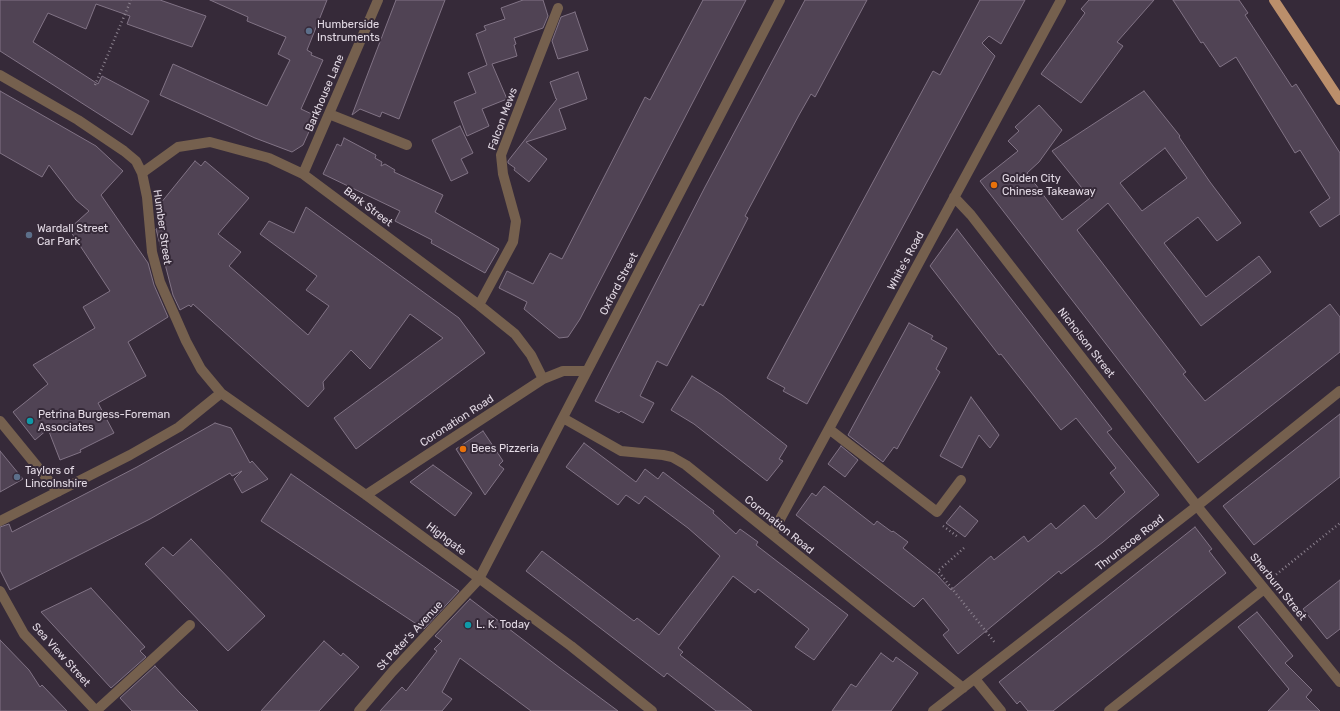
<!DOCTYPE html>
<html>
<head>
<meta charset="utf-8">
<style>
	body { margin:0 }
	canvas { display:block; background:#362a39 }
</style>
</head>
<body>
<canvas width="1340" height="711"></canvas>
<script>
const c = document.querySelector('canvas').getContext('2d');
c.lineJoin = 'round';
function fill(path, color) {
  c.fillStyle = color;
  c.fill(path, 'evenodd');
}
function toPath(rows) {
  const path = new Path2D();
  for (const r of rows) {
    path.moveTo(r[0], r[1]);
    for (let i = 2; i < r.length; i += 2) path.lineTo(r[i], r[i + 1]);
  }
  return path;
}
function trace(path, color, width, dash) {
  c.strokeStyle = color;
  c.lineWidth = width;
  c.lineCap = dash ? 'butt' : 'round';
  c.setLineDash(dash || []);
  c.stroke(path);
}
function write(font, color, halo, rows, align = 'center') {
  c.font = font + ' Rubik,sans-serif';
  c.lineWidth = 4;
  c.setLineDash([]);
  c.textBaseline = 'middle';
  c.strokeStyle = halo;
  c.fillStyle = color;
  for (const [text, x, y, turn = 0] of rows) {
    c.save();
    c.translate(x, y);
    c.rotate((+turn || 0) * Math.PI / 180);
    c.textAlign = isNaN(turn) ? turn : align;
    if (halo) c.strokeText(text, 0, 0);
    c.fillText(text, 0, 0);
    c.restore();
  }
}
const building = toPath([
	[0,0,160,0,206,16,192,47,127,24,130,16,96,4,86,29,48,13,33,42,98,84,102,76,149,101,132,135,0,51,0,0],
	[210,0,327,0,307,50,312,53,311,55,323,60,301,109,316,116,303,145,292,152,255,138,160,95,173,64,267,106,290,60,278,54,286,37,247,21,248,17,210,0],
	[396,0,445,0,399,119,382,112,380,117,360,109,352,115,396,0],
	[523,0,543,0,548,16,543,28,514,38,516,44,514,45,517,56,492,64,507,99,482,109,489,126,467,136,454,102,476,93,468,73,487,65,476,34,486,30,484,26,505,19,501,8,523,0],
	[703,0,746,0,580,319,568,337,559,338,524,309,527,302,499,288,507,271,533,284,550,253,562,259,645,97,650,100,703,0],
	[805,0,867,0,815,97,811,94,799,115,745,216,748,218,703,306,700,304,667,366,657,361,640,396,654,403,643,423,621,411,619,413,595,401,705,187,805,0],
	[980,0,1025,0,1001,44,989,36,982,43,995,56,807,404,783,391,785,388,767,378,933,71,940,75,980,0],
	[1089,0,1154,0,1117,42,1123,46,1081,103,1041,74,1085,13,1081,9,1089,0],
	[1173,0,1239,0,1248,13,1245,15,1292,87,1296,84,1340,153,1340,214,1320,227,1310,212,1330,198,1300,150,1295,153,1236,57,1220,67,1203,42,1201,43,1173,0],
	[575,12,588,50,558,59,552,41,561,17,575,12],
	[578,72,587,99,559,109,566,129,526,142,547,159,529,182,514,170,515,168,508,163,508,161,557,99,556,99,550,82,578,72],
	[0,91,96,146,123,171,101,195,148,263,154,285,168,317,128,342,146,376,98,403,114,433,80,450,81,452,60,460,48,429,35,440,13,412,48,384,33,365,95,328,83,307,110,291,69,229,89,211,76,200,49,165,42,177,0,153,0,91],
	[1144,91,1180,136,1179,137,1210,182,1241,223,1217,241,1198,217,1164,243,1206,297,1259,256,1271,272,1201,326,1108,203,1077,230,1186,372,1183,374,1205,401,1330,304,1340,317,1340,352,1198,463,980,181,1018,151,1008,141,1019,131,1015,127,1039,105,1062,130,1039,162,1027,173,1062,220,1090,198,1052,151,1144,91],
	[1165,148,1187,178,1142,211,1120,183,1165,148],
	[460,126,473,153,461,159,468,173,451,181,432,140,460,126],
	[344,138,376,155,375,158,382,162,381,166,385,164,395,170,394,172,443,195,435,212,499,249,485,273,431,243,432,240,395,221,400,211,323,174,337,144,341,146,344,138],
	[195,161,201,166,205,161,249,198,218,234,241,252,229,266,308,335,329,306,306,290,317,276,260,234,269,221,294,233,306,207,459,318,485,353,356,449,334,418,443,338,410,314,370,369,351,350,323,382,324,389,308,407,193,304,191,307,189,305,180,310,173,295,156,229,161,227,156,209,195,161],
	[957,229,1112,429,1107,432,1159,495,1103,542,1061,574,1059,571,958,654,943,635,949,630,923,598,914,607,796,515,812,493,816,496,824,486,874,525,877,521,892,532,893,531,908,542,903,548,937,575,951,590,991,556,994,560,1024,536,1028,542,1051,523,1056,529,1084,505,1096,519,1125,492,1110,473,1116,468,1076,418,1061,430,1001,354,999,355,930,266,957,229],
	[909,323,933,336,931,339,947,348,936,369,940,372,897,449,894,447,883,462,848,435,909,323],
	[692,376,722,395,787,446,779,459,783,461,767,481,694,424,671,410,692,376],
	[971,397,999,435,990,448,979,435,962,468,940,456,971,397],
	[1340,414,1340,477,1254,545,1223,506,1340,414],
	[215,423,231,428,250,463,252,461,268,479,242,493,234,479,242,471,232,476,230,473,150,519,10,590,0,570,0,527,9,524,12,532,137,467,215,423],
	[483,431,503,461,499,465,504,469,485,495,456,449,483,431],
	[584,443,636,482,645,469,658,479,663,472,714,511,713,513,736,534,740,529,758,542,756,545,778,562,848,615,814,660,795,647,809,629,758,589,755,593,733,576,678,648,683,652,680,655,752,711,716,711,667,673,664,677,526,571,542,551,634,621,637,618,659,635,720,556,688,528,645,496,639,504,626,495,618,505,566,467,584,443],
	[841,446,858,460,845,477,828,464,841,446],
	[0,451,23,479,0,492,0,451],
	[433,465,472,493,455,516,410,482,433,465],
	[291,474,350,515,459,591,424,629,261,521,291,474],
	[960,506,978,521,965,537,946,523,960,506],
	[1195,527,1212,549,1209,551,1226,573,1053,711,1028,711,1020,701,1017,704,999,682,1195,527],
	[191,539,265,616,228,651,145,564,163,547,173,556,191,539],
	[1340,580,1340,629,1327,639,1303,609,1340,580],
	[91,588,145,647,140,651,146,657,111,688,41,612,91,588],
	[470,599,560,668,618,711,531,711,460,658,442,692,452,699,442,711,380,711,402,687,406,691,437,651,434,649,442,641,435,636,470,599],
	[1257,612,1293,656,1285,663,1312,690,1306,697,1320,711,1268,711,1289,689,1238,627,1257,612],
	[0,640,29,670,40,687,42,685,67,711,0,711,0,640],
	[324,641,341,656,343,653,359,667,319,711,261,711,324,641],
	[881,653,893,662,896,657,918,673,891,711,832,711,851,684,856,687,881,653],
	[155,666,180,693,198,711,132,711,120,698,155,666]
]);
fill(building, '#504354');
trace(building, '#817385', 1);
trace(toPath([
	[95,85,131,0],
	[943,526,958,537],
	[964,548,938,571,996,644],
	[1273,577,1340,523]
]), '#8b818e', 2.5, [1, 3]);
trace(toPath([
	[0,75,78,120,124,151,136,161,142,173,147,197,152,252,160,282,186,341,201,369,221,393,366,495,571,646,652,711],
	[329,114,407,145],
	[142,173,178,147,210,142,269,158,303,174,479,305,515,334,531,355,543,379],
	[303,174,378,0],
	[954,197,971,215,1197,506,1340,682],
	[479,305,513,242,516,221,503,174,501,155,558,8],
	[563,418,621,451,663,455,672,457,686,465,963,688],
	[0,421,58,492],
	[829,429,937,512,961,480],
	[366,495,543,379,563,371,586,371],
	[0,521,130,455,179,427,221,393],
	[772,534,1061,0],
	[0,591,24,634,96,711],
	[975,679,1001,711],
	[96,711,190,625],
	[359,711,392,672,479,579,780,0],
	[933,711,1197,506,1340,391],
	[1109,711,1264,589]
]), '#75604e', 10);
trace(toPath([
	[1274,0,1340,100]
]), '#bb8f6b', 10);
for (const [x, y, r, color] of [
	[309,31,4,"#5c6f8a"],
	[994,185,4,"#e8710a"],
	[29,235,4,"#5c6f8a"],
	[30,421,4,"#0f9aa8"],
	[463,449,4,"#e8710a"],
	[17,477,4,"#5c6f8a"],
	[468,625,4,"#0f9aa8"]
]) {
  const dot = new Path2D();
  dot.arc(x, y, r, 0, 2 * Math.PI);
  c.fillStyle = color;
  c.fill(dot);
  trace(dot, '#362a39', 1.5);
}
write('11px', '#e3dae5', '#362a39', [
	["Humberside",317,25],
	["Instruments",317,38],
	["Golden City",1002,179],
	["Chinese Takeaway",1002,192],
	["Wardall Street",37,229],
	["Car Park",37,242],
	["Petrina Burgess-Foreman",38,415],
	["Associates",38,428],
	["Bees Pizzeria",471,449],
	["Taylors of",25,471],
	["Lincolnshire",25,484],
	["L. K. Today",476,625]
], 'left');
write('11px', '#e3dae5', '#362a39', [
	["Barkhouse Lane",325,93,-67],
	["Falcon Mews",503,119,-70],
	["Bark Street",368,207,37],
	["Humber Street",162,227,82],
	["White's Road",906,261,-62],
	["Oxford Street",619,284,-62],
	["Nicholson Street",1086,343,52],
	["Coronation Road",457,421,-33],
	["Coronation Road",779,525,39],
	["Highgate",446,539,37],
	["Thrunscoe Road",1130,543,-38],
	["Sherburn Street",1278,587,51],
	["St Peter's Avenue",410,636,-47],
	["Sea View Street",61,655,48]
]);
</script>
</body>
</html>
